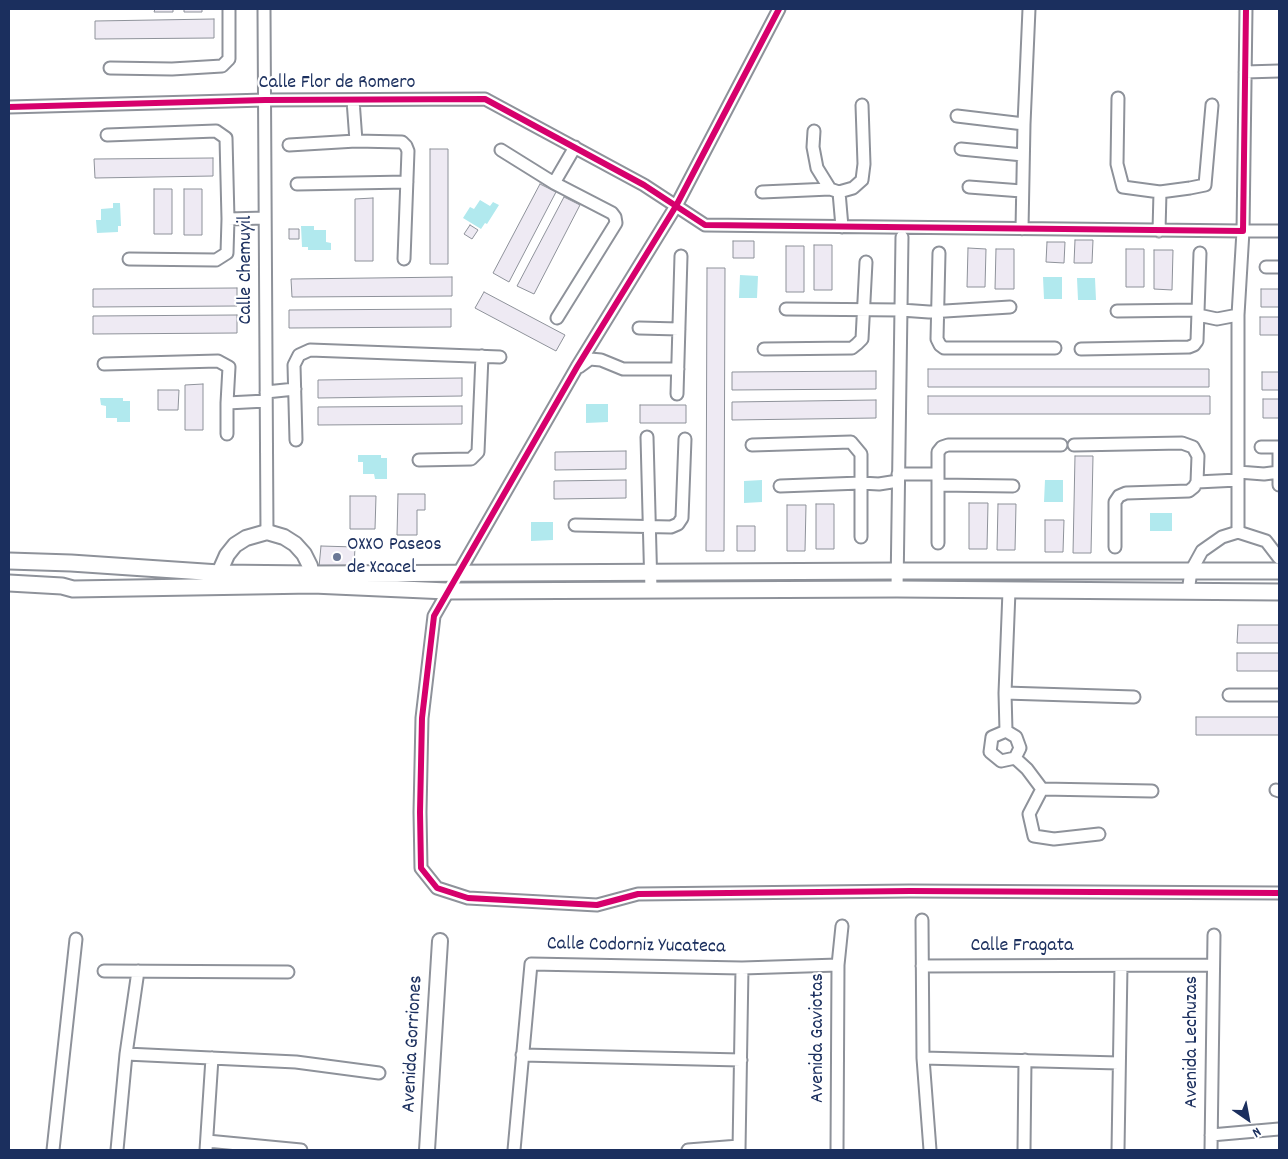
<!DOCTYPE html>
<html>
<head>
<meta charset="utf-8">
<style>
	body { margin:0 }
	#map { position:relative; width:1288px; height:1159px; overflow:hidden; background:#fff; font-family:Dekko,sans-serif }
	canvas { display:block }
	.frame { position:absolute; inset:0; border:10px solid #1b2f5e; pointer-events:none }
	.north { position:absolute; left:1223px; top:1094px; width:50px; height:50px; -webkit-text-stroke:4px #fff; paint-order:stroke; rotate:147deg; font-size:14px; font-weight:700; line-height:20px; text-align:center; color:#1b2f5e }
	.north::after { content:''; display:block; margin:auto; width:18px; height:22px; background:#1b2f5e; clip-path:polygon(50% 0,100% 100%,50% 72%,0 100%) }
</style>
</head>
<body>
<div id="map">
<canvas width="1288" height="1159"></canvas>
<div class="frame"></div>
<div class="north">N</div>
</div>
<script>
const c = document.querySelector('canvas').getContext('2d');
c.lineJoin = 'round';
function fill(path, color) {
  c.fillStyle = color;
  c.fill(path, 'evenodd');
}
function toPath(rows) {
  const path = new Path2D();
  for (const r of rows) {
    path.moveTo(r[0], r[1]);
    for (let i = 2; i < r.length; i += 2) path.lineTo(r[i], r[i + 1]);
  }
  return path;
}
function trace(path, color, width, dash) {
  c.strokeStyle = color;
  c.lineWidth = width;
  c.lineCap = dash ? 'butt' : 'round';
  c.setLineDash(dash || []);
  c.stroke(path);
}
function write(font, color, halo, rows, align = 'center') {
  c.font = font + ' Dekko,sans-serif';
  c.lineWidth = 4.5;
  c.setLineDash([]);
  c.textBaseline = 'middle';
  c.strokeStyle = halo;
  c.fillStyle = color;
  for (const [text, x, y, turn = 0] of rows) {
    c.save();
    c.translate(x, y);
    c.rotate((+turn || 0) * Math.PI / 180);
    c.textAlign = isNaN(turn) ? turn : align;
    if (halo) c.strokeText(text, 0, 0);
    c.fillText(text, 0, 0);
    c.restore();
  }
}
fill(toPath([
	[480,200,490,206,493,202,499,205,487,224,485,223,481,229,463,218,470,207,474,209],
	[113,203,120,203,121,226,118,226,118,232,97,233,96,220,101,220,101,209,113,208],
	[301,226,314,226,314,230,326,230,326,242,331,243,331,250,308,250,308,247,302,247],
	[740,275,758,276,757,298,739,298],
	[1043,277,1062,277,1062,299,1044,299],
	[1077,278,1095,278,1096,300,1078,300],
	[100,398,123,398,123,401,130,401,130,422,117,422,117,418,106,418,106,406,101,405],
	[586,404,608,404,608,422,586,423],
	[358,455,381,455,381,458,387,458,387,479,375,479,374,474,363,474,363,462,358,462],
	[762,480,762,502,744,503,744,481],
	[1045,480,1063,480,1063,502,1044,502],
	[1150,513,1172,513,1172,531,1150,531],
	[531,522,553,522,553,540,531,541]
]), '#b1e9ee');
const building = toPath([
	[155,9,173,9,173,12,154,12,155,9],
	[184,9,202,9,202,12,184,12,184,9],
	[214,19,214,38,95,39,95,21,214,19],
	[430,149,448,149,448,264,430,264,430,149],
	[213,158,213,176,95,178,94,159,213,158],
	[540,184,556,192,509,282,493,273,540,184],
	[154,189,172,189,172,234,154,234,154,189],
	[184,189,202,189,202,235,184,235,184,189],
	[564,197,580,205,534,294,517,286,564,197],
	[373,198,373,261,355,261,355,199,373,198],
	[470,225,478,230,472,239,464,234,470,225],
	[289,229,299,229,299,239,289,239,289,229],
	[1075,240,1093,240,1092,263,1074,263,1075,240],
	[733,241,754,241,754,258,733,258,733,241],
	[1047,242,1065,242,1064,263,1046,262,1047,242],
	[814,245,832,245,832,290,814,290,814,245],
	[786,246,804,246,804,292,786,292,786,246],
	[968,248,986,249,985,287,967,287,968,248],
	[996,249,1014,249,1014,289,995,289,996,249],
	[1126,249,1144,249,1144,287,1126,287,1126,249],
	[1154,250,1173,250,1172,290,1154,289,1154,250],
	[707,268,725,268,724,551,706,551,707,268],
	[452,277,452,296,292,297,291,279,452,277],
	[237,288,237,306,93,307,93,289,237,288],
	[1261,289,1279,289,1279,307,1261,307,1261,289],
	[484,292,565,335,556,351,475,308,484,292],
	[451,309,451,327,289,328,289,310,451,309],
	[237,315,237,333,93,334,93,316,237,315],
	[1260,317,1279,317,1279,335,1260,335,1260,317],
	[928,369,1209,369,1209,387,928,387,928,369],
	[876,371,876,389,732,390,732,372,876,371],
	[1262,372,1279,372,1279,390,1262,390,1262,372],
	[462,378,462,396,318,398,318,380,462,378],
	[203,384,203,430,185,430,185,385,203,384],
	[158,390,179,390,178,410,158,410,158,390],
	[928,396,1210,396,1210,414,928,414,928,396],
	[1263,399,1279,399,1279,418,1263,418,1263,399],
	[876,400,876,418,732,420,732,402,876,400],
	[640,405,686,405,686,423,640,423,640,405],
	[462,406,462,424,318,425,318,407,462,406],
	[626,451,626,469,555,470,555,452,626,451],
	[1075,456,1093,456,1091,553,1073,553,1075,456],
	[626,480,626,498,554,499,554,481,626,480],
	[398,494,425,494,425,510,417,510,417,535,397,535,398,494],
	[350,496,376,496,375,529,350,529,350,496],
	[969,503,988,503,987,549,969,549,969,503],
	[816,504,834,504,834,549,816,549,816,504],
	[998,504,1016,504,1015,550,997,550,998,504],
	[787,505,806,505,805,551,787,551,787,505],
	[1045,520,1064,520,1063,552,1045,552,1045,520],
	[737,526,755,526,755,551,737,551,737,526],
	[321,546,355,547,354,567,319,567,321,546],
	[1238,625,1279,625,1279,643,1237,643,1238,625],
	[1237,653,1279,653,1279,671,1237,671,1237,653],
	[1196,717,1279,717,1279,735,1196,735,1196,717]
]);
fill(building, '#eeeaf3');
trace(building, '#8e929a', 1);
const minor = toPath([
	[264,9,267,532],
	[779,9,676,206,577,367,434,616,422,718,420,812,421,868,437,888,468,898,597,905,638,894,910,891,1279,893],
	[110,68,172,69,222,66,229,59,229,9],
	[1245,72,1279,71],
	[1118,98,1117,164,1123,187,1160,192],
	[353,100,356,141,402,142,406,146,408,151,404,259],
	[9,107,265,100,485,99,644,185,705,225,1243,231,1246,9],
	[957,116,1024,124],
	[814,131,813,147,817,168,830,189,839,192],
	[107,135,216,131,226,138,228,219],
	[289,145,356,141],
	[961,149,1023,155],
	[501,150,554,183,612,213,615,217,616,223,557,318],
	[554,183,575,147],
	[297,184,407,182],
	[969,187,1022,191],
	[762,192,830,189],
	[842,227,839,192,853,188,862,180,864,164,862,105],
	[1022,229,1024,124,1029,9],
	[1159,231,1160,192,1190,188,1205,185,1212,105],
	[939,253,937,339,940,345,944,348,1055,348],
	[129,259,216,260,227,253,228,219,265,218],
	[1266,267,1279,267],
	[786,309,901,310,929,312,1010,307],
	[1117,311,1198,310],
	[1198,315,1217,319,1238,315],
	[639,328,679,329],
	[764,349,852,348,857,344,862,339,866,262],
	[1081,349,1189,347,1194,345,1197,341,1200,253],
	[104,364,218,361,229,367,227,403],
	[579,367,590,359,601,360,623,369,678,369],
	[266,392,295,389],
	[677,394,681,256],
	[227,434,227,403,266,401],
	[647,437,651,590],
	[296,440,294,365,299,355,310,350,500,357],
	[752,445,851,442,861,454,861,537],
	[1074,445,1182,443,1193,447,1198,456,1197,482],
	[1261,447,1279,447],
	[1279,447,1279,485],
	[419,460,471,459,478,452,482,356],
	[1238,472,1264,474,1279,472],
	[898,474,938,474],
	[938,485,1013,486],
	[780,486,861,483,879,484,898,481],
	[575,525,671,527,678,524,682,518,685,439],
	[1238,532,1238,315,1243,231,1279,231],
	[938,543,938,452,942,447,948,445,1061,445],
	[1115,547,1115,502,1119,496,1126,493,1189,491,1194,487,1197,482,1238,480],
	[897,589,902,237],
	[1188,592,1191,571,1202,551,1222,537,1238,532,1266,541,1279,558],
	[1005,693,1134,697],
	[1229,695,1279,695],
	[1006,731,1005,693,1009,591],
	[1006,731,1016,737,1020,748,1015,758,1001,761,990,752,992,737,1006,731],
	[1015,758,1027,769,1042,789,1152,791],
	[1042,789,1029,814,1034,836,1054,839,1099,834],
	[1276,790,1279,791],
	[922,920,923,1058,930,1150],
	[922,966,1212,965],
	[104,971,288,972],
	[126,1054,296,1062,379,1073],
	[522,1055,741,1060],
	[923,1058,1119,1063],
	[1211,1135,1279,1129],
	[207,1141,301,1150],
	[53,1150,76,939],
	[117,1150,126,1054,138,971],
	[206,1150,212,1058],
	[514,1150,531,964,742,968,838,965],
	[688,1150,739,1146],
	[739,1150,742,968],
	[837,1150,838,965,842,926],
	[1024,1150,1025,1060],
	[1118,1150,1121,966],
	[1211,1150,1214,935]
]);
const tertiary = toPath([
	[217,583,219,573,227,555,235,545,246,538,267,532,284,537,295,544,304,554,310,566,313,583],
	[427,1150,440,941]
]);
const secondary = toPath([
	[9,561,71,563,219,573,312,574,897,571,1279,571],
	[9,583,62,586,73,589,313,585,447,591,897,589,1279,592]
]);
trace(minor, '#8e929a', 15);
trace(tertiary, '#8e929a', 18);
trace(secondary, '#8e929a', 19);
trace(minor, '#fff', 11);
trace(tertiary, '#fff', 14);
trace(secondary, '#fff', 15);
trace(toPath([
	[779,9,676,206,577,367,434,616,422,718,420,812,421,868,437,888,468,898,597,905,638,894,910,891,1279,893],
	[9,107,265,100,485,99,644,185,705,225,1243,231,1246,9]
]), '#d6006c', 6);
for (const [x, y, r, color] of [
	[337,557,5,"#6b7896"]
]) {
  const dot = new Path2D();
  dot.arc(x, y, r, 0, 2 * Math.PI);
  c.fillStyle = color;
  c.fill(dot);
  trace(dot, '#fff', 2);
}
write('20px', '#1b2f5e', '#fff', [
	["Calle Flor de Romero",337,84],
	["Calle Chemuyil",247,270,-90],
	["Calle Codorniz Yucateca",636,947,1],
	["Calle Fragata",1022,947],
	["Avenida Gaviotas",819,1038,-90],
	["Avenida Lechuzas",1193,1042,-90],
	["Avenida Gorriones",414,1044,-87]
]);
write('20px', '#1b2f5e', '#fff', [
	["OXXO Paseos",347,546],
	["de Xcacel",347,569]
], 'left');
</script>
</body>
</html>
